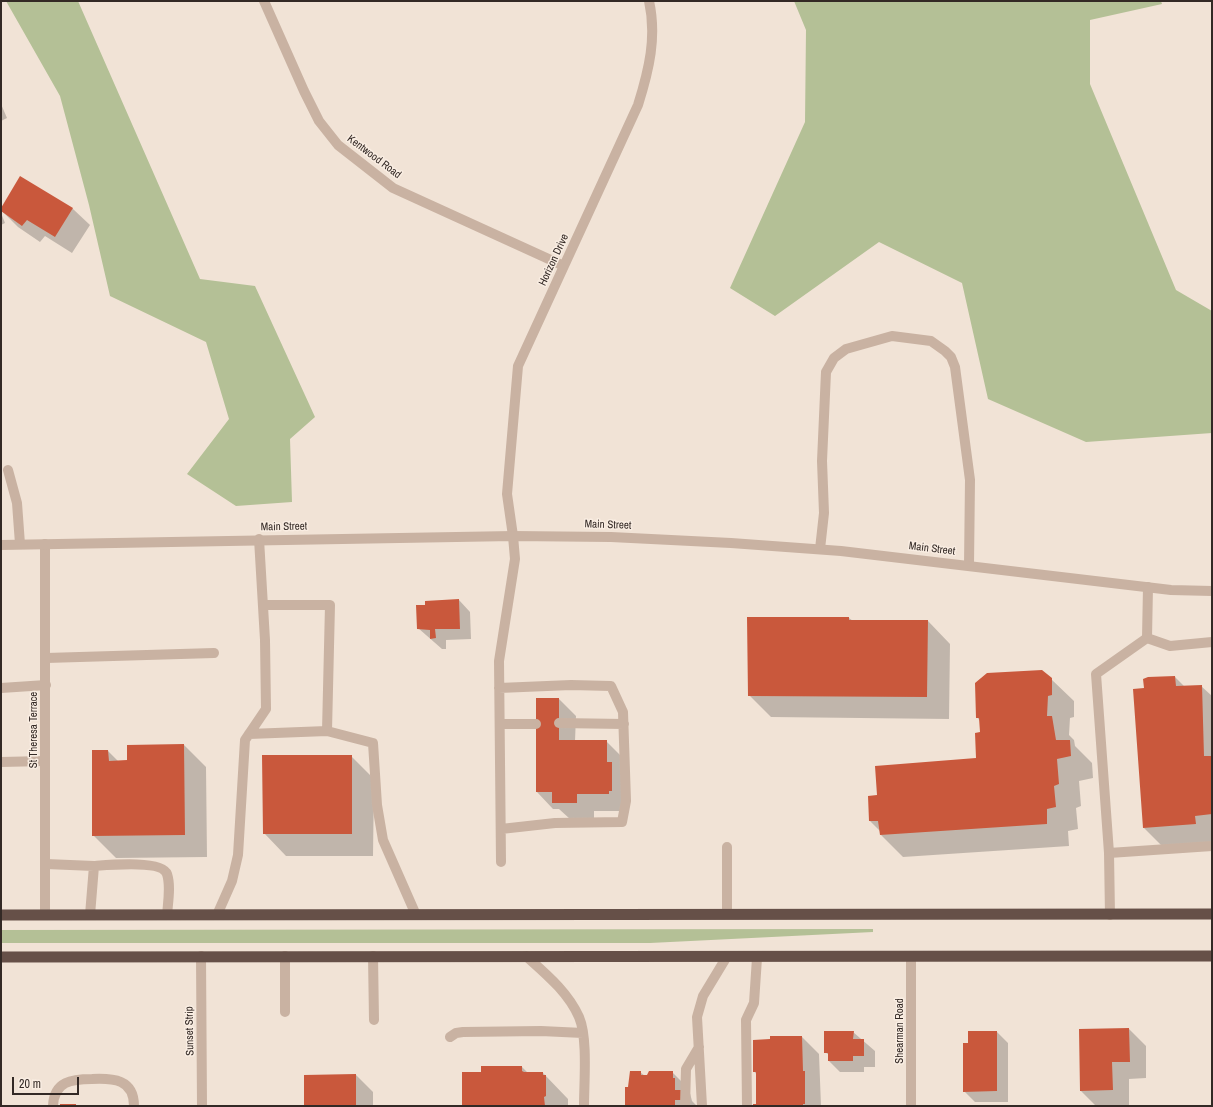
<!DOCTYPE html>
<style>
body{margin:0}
#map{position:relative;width:1213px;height:1107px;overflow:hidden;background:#f1e3d6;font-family:"Archivo Narrow",sans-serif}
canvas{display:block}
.frame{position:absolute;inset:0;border:2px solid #332925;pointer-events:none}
.scale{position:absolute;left:12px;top:1077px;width:67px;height:18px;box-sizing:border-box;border:2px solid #332925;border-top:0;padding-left:5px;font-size:12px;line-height:14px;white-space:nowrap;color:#332925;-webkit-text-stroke:3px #f9ede2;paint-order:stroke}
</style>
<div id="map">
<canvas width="1213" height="1107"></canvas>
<div class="frame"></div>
<div class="scale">20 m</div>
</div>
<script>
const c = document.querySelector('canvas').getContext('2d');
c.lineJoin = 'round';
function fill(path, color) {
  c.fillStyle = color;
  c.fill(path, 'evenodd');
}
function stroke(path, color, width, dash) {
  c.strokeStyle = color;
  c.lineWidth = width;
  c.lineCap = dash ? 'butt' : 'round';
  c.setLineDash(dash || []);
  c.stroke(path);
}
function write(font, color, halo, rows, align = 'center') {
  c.font = font + ' "Archivo Narrow",sans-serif';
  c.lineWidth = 3;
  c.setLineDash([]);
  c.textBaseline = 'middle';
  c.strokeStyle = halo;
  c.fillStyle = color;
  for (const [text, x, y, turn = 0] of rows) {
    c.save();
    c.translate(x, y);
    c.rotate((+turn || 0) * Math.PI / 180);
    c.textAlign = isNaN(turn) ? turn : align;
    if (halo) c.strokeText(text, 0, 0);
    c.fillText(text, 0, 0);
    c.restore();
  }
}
const green = new Path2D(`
 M6 1H78L200 279 255 286 315 417 290 439 292 502 236 506 187 474 229 419 206 342 110 296 89 205 60 96Z
 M794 1H1161L1162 4 1090 20V84L1176 290 1212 311V433L1086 442 988 399 962 283 879 242 775 316 730 288 805 122 806 30Z
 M873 929V932L650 943H1V930Z`);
const shadow = new Path2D(`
 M1 104 7 118 1 121Z
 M20 178 73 209 90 225 72 253 45 236 40 242 18 227 1 210Z
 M1 213 5 223 1 225Z
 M459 600 470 612 471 639 446 640V649H442L418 628 426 606Z
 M849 618 853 621H928L950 644 949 719 771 717 749 695Z
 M1175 677 1184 686H1201L1212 696V847L1166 850 1144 828 1145 688Z
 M1051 679 1074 701V717L1070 718 1069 735 1074 740 1075 746 1092 763 1093 778 1079 781 1081 806 1076 808 1078 829 1068 831 1069 846 903 857 880 834V831L870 821 878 796 977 759 981 733 980 721 977 717Z
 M559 699 576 716 575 741H606L623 758 625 811H594V819H570L559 809H553L537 792Z
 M184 745 206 767 207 857 116 858 93 835 108 751 119 762 128 761Z
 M351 756 374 779 373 856H286L264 833Z
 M1129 1029 1146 1046V1078L1129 1079V1106H1096L1081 1091Z
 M853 1032 875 1051V1067H864V1072H840L829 1061V1055L825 1052Z
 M997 1032 1008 1043V1102H975L964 1091 969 1044Z
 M802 1037 819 1054 821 1106H754L757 1105V1075L754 1071Z
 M522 1067 528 1073H543L568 1099V1106H463L482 1073Z
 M640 1072 645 1076 672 1072 689 1089 692 1101 697 1106H626L629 1088Z
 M356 1075 373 1092V1106H305Z`);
const building = new Path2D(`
 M20 176 73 208 55 237 27 220 22 226 1 211V208Z
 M459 599 460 629H435L436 638 430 639V630L417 629 416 605H425V601Z
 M747 617H849V620H928L927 697 748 696Z
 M1042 670 1052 678V695L1048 696 1047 716H1052L1056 740H1070L1071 756 1057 759 1059 784 1054 786 1056 807 1047 809V824L880 835 878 821H869L868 796 877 795 875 766 976 758 975 733 980 732 979 718H976L975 683 987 673Z
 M1175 676 1176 686 1202 685 1204 756H1212V814L1195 816 1196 824 1143 828 1133 689 1144 688 1143 679 1148 677Z
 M536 698H559V740H607V762H612V791H609V794H577V803H552V792H536Z
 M184 744 185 835 92 836V750H108L109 761 127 760V745Z
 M262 755H352V834H263Z
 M1129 1028 1130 1062H1112L1113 1090 1080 1091 1079 1029Z
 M824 1031H854L853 1039H864V1056H853V1061H828V1053H824Z
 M968 1031H997V1091L963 1092V1043H968Z
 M770 1036H802L803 1071H805V1104H803V1106H753V1104H756V1072H753V1040L770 1039Z
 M481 1066H522V1071L524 1072H543V1075H546V1096L544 1097 545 1106H462V1072H481Z
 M630 1071H641V1075H647L649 1071H673V1078H675V1090H682L683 1100H675V1106H625V1087H628Z
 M356 1074V1106H304V1075Z
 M60 1104H76V1106H60Z`);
const service = new Path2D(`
 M8 470 17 503 20 544
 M820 549 824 513 822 461 826 372 834 358 846 349 892 336 931 341 945 351 951 357 955 367 970 480 969 565
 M1147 638 1170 646 1212 642
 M46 658 214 653
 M1 688 46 685
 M499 688 571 685 611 686 623 712 626 801 622 822 555 823 501 829
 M559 723 624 724
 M500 724H536
 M327 731 373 743 377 805 383 840 416 915
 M249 734 327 731 330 605H263
 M1 762 45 761
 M1109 853 1212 846
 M501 862 499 661 515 559 513 536
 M46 864 94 866
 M727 914V847
 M90 915 94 866C108 865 162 860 167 874 171 886 168 902 167 915
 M217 915 232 881 238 855 245 740 266 709 265 640 259 539
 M1110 915 1109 853 1096 674 1147 638 1148 587
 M373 956 374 1020
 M526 956C546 974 568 992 579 1017 588 1038 584 1082 584 1106
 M285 1012V956
 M450 1037 456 1033 463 1032 541 1031 583 1033
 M53 1106C54 1081 72 1079 92 1079 113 1078 134 1079 134 1106
 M685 1106 686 1069 699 1047
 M702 1106 697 1017 703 996 726 958
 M747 1106 746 1020 754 1003 757 958`);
const minor = new Path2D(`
 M264 1 304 91 319 121 338 145 393 188 564 266
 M513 536 507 494 518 366 638 105C649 70 657 37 649 1
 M45 544V915
 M201 956 202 1106
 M911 957V1106`);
const tertiary = new Path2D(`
 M1 545 513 536 611 537 731 543 841 551 1171 590 1212 591`);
const trunk = new Path2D(`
 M1 915 1212 914
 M1 957 1212 956`);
const streetNames = [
 ["Kentwood Road",374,157,37],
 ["Horizon Drive",554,260,-65],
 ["Main Street",608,525,2],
 ["Main Street",284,527,-1],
 ["Main Street",932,549,7],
 ["St Theresa Terrace",34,730,-90],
 ["Sunset Strip",190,1031,-91],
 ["Shearman Road",900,1031,-90]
];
fill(green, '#b4c096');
fill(shadow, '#0003');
fill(building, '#c9583c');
stroke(service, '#c9b2a2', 10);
stroke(minor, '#c9b2a2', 10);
stroke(tertiary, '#c9b2a2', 10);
stroke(trunk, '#665048', 11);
write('11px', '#332925', '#f9ede2', streetNames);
</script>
